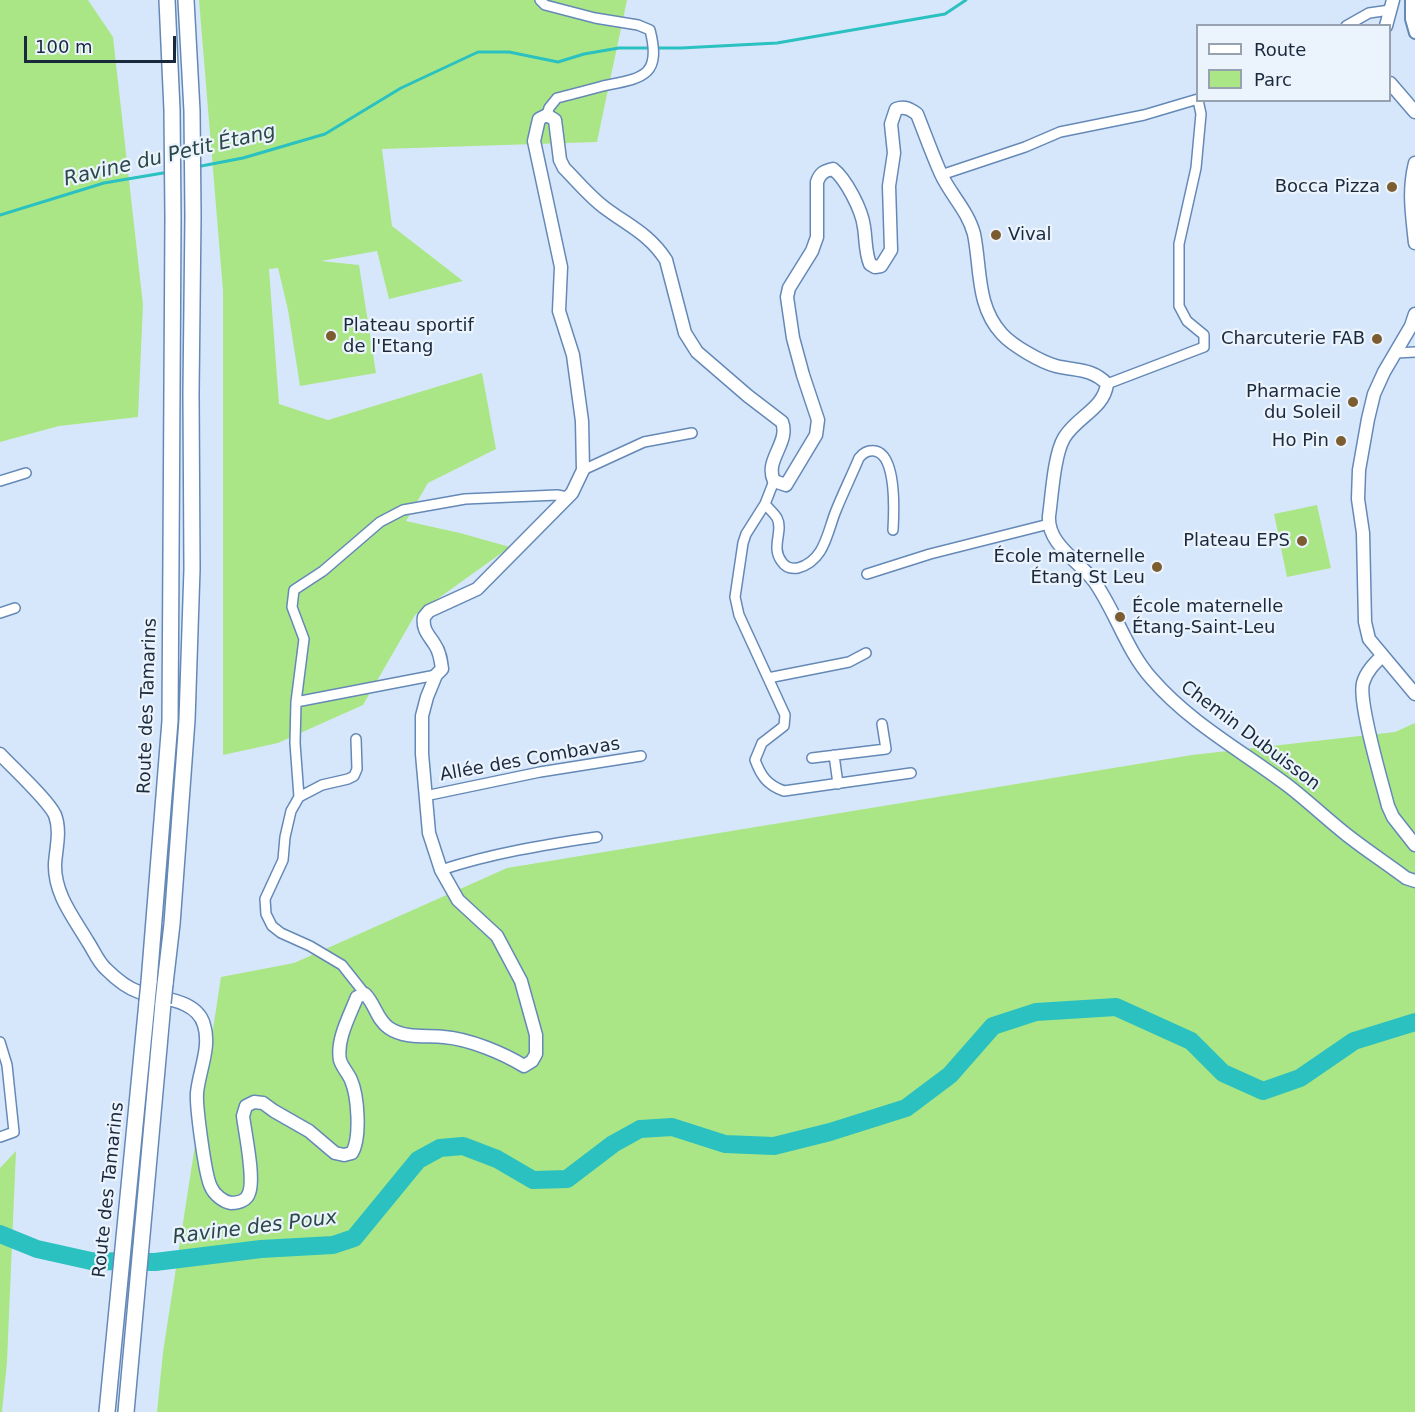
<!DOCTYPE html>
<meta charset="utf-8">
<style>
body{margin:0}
#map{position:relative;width:1415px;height:1412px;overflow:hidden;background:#d7e7fb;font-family:"DejaVu Sans",sans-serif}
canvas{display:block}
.legend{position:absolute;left:1196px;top:24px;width:195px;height:78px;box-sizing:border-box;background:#ebf3fd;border:2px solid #97a2b0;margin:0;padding:8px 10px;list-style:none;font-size:18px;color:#1a293c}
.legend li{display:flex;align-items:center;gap:12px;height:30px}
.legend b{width:30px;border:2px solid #97a2b0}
.scale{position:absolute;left:24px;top:36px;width:152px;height:27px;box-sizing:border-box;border:3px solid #1a293c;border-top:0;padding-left:8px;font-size:18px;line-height:21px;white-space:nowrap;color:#1a293c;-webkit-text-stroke:4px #ebf3fd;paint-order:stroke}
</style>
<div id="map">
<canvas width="1415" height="1412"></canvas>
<ul class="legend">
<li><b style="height:8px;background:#fff"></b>Route</li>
<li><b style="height:16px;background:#abe686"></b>Parc</li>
</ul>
<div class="scale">100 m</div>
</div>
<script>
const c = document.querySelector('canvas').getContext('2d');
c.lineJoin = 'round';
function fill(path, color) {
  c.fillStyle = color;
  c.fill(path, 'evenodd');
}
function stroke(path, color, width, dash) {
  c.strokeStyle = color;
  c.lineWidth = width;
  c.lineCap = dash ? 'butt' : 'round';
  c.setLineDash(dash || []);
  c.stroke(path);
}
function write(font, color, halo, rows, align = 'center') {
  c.font = font + ' "DejaVu Sans",sans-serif';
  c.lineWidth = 4.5;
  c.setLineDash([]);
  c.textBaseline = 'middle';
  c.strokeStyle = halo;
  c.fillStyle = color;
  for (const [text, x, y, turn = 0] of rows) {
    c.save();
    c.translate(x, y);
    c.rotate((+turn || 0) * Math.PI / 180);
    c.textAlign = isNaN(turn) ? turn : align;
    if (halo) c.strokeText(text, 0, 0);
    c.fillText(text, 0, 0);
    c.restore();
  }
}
const green = new Path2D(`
 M0 0H88L113 37 143 305 138 417 59 426 0 442Z
 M199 0H627L597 142 382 149 392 226 463 281 389 299 377 251 321 261 359 265 376 373 300 386 288 310 278 268 269 269 279 404 328 420 482 373 496 449 428 483 406 521 460 533 510 547 415 615 363 705 278 743 223 755V291Z
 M1317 505 1331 568 1287 577 1274 514Z
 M1415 723V1412H157L163 1352 221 977 294 963 507 868 1192 755 1395 732Z
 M16 1151 7 1362 2 1412H0V1168Z`);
const stream = new Path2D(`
 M196 167 243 158 325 134 401 88 478 52H509L558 62 584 54 619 48H681L777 43 945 14 966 0
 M0 215 104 183 169 172`);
const river = new Path2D(`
 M0 1234 37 1249 91 1261 155 1262 261 1249 333 1245 354 1238 418 1160 440 1148 463 1146 497 1159 533 1180 567 1179 613 1144 640 1129 672 1127 725 1144 774 1146 830 1132 906 1108 950 1075 993 1026 1036 1012 1116 1007 1191 1041 1223 1073 1263 1091 1300 1078 1354 1041 1415 1022`);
const minor = new Path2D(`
 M540 0 545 5 595 18 638 25 650 30C662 77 642 78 603 86 588 90 573 94 557 98L549 108 547 115
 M1346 26 1369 13 1390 10
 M941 175 1025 147 1060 132 1144 115 1198 99
 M1396 353 1415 352
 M1107 384 1204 347V335L1187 321 1179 306V244L1196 168 1201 114 1198 100
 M583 470 644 442 692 433
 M0 481 26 473
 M774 481 765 504 746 534 743 543 735 597 739 615 785 715 784 726 762 743 755 760C761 776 767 785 784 791L911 773
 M765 504C769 509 774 513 777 518 784 531 770 547 782 562 786 568 792 569 798 568 824 561 827 534 835 513 842 495 851 477 859 458 863 453 868 450 875 451 897 455 894 513 893 530
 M867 574 930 554 1049 524
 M0 613 15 608
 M768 678 849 662 866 653
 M296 702 436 675
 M834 755 838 784
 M812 758 886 749 882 724
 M425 796 540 772 641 756
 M299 797 322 785 348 779 354 776 357 769 356 739
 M441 870C493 853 543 845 597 837
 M365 994 342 965 310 946 281 933 272 926 266 914 265 899 283 860 285 837 291 811 299 797 295 743 296 702 304 639 292 607 294 590 323 571 380 522 403 510 465 499 557 495 567 497
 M0 1042 7 1065 14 1132 0 1137`);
const tertiary = new Path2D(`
 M1411 0V19L1415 33`);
const secondary = new Path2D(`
 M1386 26 1393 0
 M1390 83 1415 112
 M1415 163C1408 191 1412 214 1415 243
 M1415 314 1411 326 1384 372 1374 394 1368 419 1359 470 1358 499 1363 533 1365 622 1369 639 1415 694
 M1382 656C1374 664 1366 672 1363 683 1358 703 1382 782 1388 806L1393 817 1415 845
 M0 754C13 768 48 800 55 815 61 831 56 848 55 864 54 894 74 918 88 942 94 951 98 962 106 969 115 978 127 988 139 992 161 999 197 999 204 1025 211 1047 199 1071 197 1093 196 1106 205 1176 211 1187 214 1194 223 1202 231 1203 239 1203 247 1200 249 1193 255 1178 245 1133 243 1116L246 1106 254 1102 263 1103 274 1111 309 1131 335 1153 344 1155 352 1153C361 1138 358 1096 351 1080 348 1073 342 1067 340 1060 336 1040 350 1015 357 997L365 994C375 1004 377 1020 389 1028 405 1039 427 1035 444 1037 469 1039 503 1053 524 1066L532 1061 536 1054V1035L521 981 497 936 458 900 441 870 429 833 422 754V716L427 697 436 675 442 669C441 661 440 652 435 645 429 635 422 630 424 617L429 611 477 589 572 493 583 470 582 421 573 355 559 311 561 267 534 141 539 119 547 115 555 120 560 160 564 168C577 181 590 197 605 208 629 226 649 234 666 260L685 333 697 352 748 396 782 422C790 443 764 460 774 481L786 485 816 435 818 420 803 375 793 338 787 297 789 288 812 251 817 237V182C820 173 824 171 833 169 846 179 862 210 864 227 866 239 865 252 870 264L875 267 881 266 891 250 889 186 894 153 891 124 896 109C905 106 910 109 917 114 925 134 932 154 941 174 950 194 968 211 974 234 981 268 976 306 1002 334 1013 346 1041 362 1056 366 1076 371 1092 368 1107 384 1104 409 1076 417 1064 438 1054 455 1052 495 1049 516 1047 544 1079 561 1094 581 1116 612 1126 650 1152 679 1191 724 1244 752 1291 788 1310 803 1328 820 1347 835 1366 850 1386 863 1406 878L1415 881`);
const trunk = new Path2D(`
 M149 982 170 721 173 218 172 110 167 0
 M165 984 172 924 187 720 192 569 191 393 193 216 192 111 186 0
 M107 1412 147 1002
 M126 1412 163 1003`);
const trunkBridge = new Path2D(`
 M147 1002 149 982
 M163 1003 165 984`);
const markers = [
 [1392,187,6,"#7c5d32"],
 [996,235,6,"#7c5d32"],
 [331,336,6,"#7c5d32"],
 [1377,339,6,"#7c5d32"],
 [1353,402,6,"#7c5d32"],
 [1341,441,6,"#7c5d32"],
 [1302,541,6,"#7c5d32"],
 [1157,567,6,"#7c5d32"],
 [1120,617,6,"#7c5d32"]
];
const poiNames = [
 ["Bocca Pizza",1380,187],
 ["Vival",1008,235,"left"],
 ["Plateau sportif",343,326,"left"],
 ["de l'Etang",343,347,"left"],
 ["Charcuterie FAB",1365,339],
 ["Pharmacie",1341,392],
 ["du Soleil",1341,413],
 ["Ho Pin",1329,441],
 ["Plateau EPS",1290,541],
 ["École maternelle",1145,557],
 ["Étang St Leu",1145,578],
 ["École maternelle",1132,607,"left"],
 ["Étang-Saint-Leu",1132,628,"left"]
];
const streetNames = [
 ["Route des Tamarins",148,706,-88],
 ["Chemin Dubuisson",1250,736,37],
 ["Allée des Combavas",530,760,-10],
 ["Route des Tamarins",109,1190,-84]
];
const waterNames = [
 ["Ravine du Petit Étang",170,156,-13],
 ["Ravine des Poux",255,1228,-7]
];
fill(green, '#abe686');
stroke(stream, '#2ac1c0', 3);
stroke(river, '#2ac1c0', 18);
stroke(minor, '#6589b7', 12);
stroke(tertiary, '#6589b7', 14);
stroke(secondary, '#6589b7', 15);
stroke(trunk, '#6589b7', 18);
stroke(minor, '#fff', 9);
stroke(tertiary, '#fff', 10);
stroke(secondary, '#fff', 12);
stroke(trunk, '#fff', 15);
stroke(trunkBridge, '#6589b7', 18, []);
stroke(trunkBridge, '#fff', 15);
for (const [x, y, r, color] of markers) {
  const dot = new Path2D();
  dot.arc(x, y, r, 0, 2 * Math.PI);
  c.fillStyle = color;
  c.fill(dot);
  stroke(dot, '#ebf3fd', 2);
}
write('18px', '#1a293c', '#ebf3fd', poiNames, 'right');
write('18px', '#1a293c', '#ebf3fd', streetNames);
write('italic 20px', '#2a4848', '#ebf3fd', waterNames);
</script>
